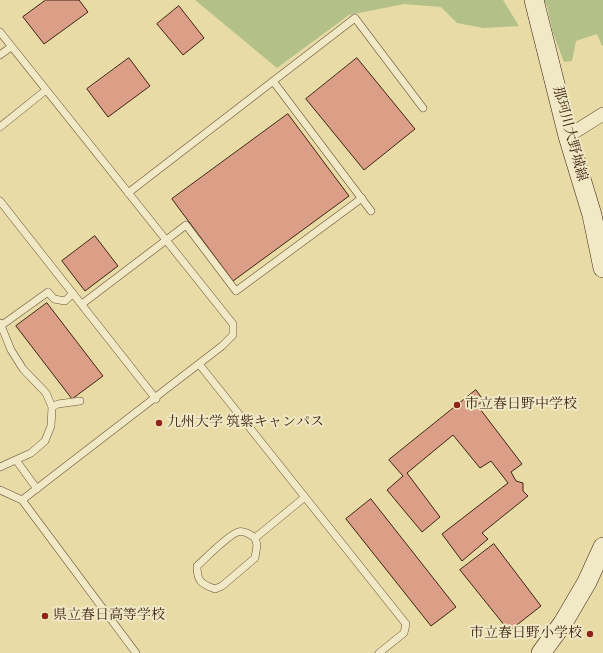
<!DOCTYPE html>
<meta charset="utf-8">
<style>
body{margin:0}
canvas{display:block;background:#e9dba6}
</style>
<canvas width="603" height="653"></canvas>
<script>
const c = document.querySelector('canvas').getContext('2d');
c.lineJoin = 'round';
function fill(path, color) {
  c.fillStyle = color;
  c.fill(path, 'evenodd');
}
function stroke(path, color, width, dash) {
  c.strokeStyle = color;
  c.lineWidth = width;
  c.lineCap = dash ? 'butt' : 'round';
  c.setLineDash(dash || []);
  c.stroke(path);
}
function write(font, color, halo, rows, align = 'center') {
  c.font = font + ' "IM FELL English","Noto Serif JP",serif';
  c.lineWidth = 4;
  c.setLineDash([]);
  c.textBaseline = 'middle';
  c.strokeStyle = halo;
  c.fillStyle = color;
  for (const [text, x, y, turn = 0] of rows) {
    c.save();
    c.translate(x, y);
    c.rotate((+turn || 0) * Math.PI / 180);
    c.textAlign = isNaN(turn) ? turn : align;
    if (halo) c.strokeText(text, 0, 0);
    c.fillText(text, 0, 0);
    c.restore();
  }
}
const green = new Path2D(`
 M195 0H503L519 26 483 28 457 23 441 7 404 4 349 15 277 68Z
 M543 0H603V45L602 46 597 34 576 41 572 61 564 62 553 33 547 6Z`);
const building = new Path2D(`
 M46 0H79L88 12 44 44 23 17Z
 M179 6 204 38 183 55 157 24Z
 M129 58 150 86 108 117 87 89Z
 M357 58 415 129 364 170 306 99Z
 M288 114 349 196 233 281 172 199Z
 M95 236 118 266 85 291 62 261Z
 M47 303 103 376 72 399 16 326Z
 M476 390 484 401 477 405 522 464 511 472 516 481 523 483V491L528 496 482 533 488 539 462 561 442 534 508 483 491 461 480 468 453 435 407 473 440 517 422 532 387 490 403 476 389 460Z
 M371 499 456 607 431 626 346 519Z
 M494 544 541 606 509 631 460 570Z`);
const lane = new Path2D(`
 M0 32 233 324V335L222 346 22 500
 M0 55 11 47
 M273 81 371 211
 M0 127 46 90
 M128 193 355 18 423 108
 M0 201 156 399
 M82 304 186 225 236 291 362 198
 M0 323 11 350 23 369 46 393 52 407 51 426 45 441 31 453 0 467
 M2 325 48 292 54 299 65 301 73 293
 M199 364 406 624 404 633 379 653
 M52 407 58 404 80 401
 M16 460 37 489
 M0 490 22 500 136 653
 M255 538 257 545 255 558 222 586 215 589C201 584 197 581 197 566 206 558 228 535 238 532 244 530 251 535 255 538L305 497`);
const street = new Path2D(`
 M568 136 603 114`);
const secondary = new Path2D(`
 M534 0 568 136 592 215 603 268
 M541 653 563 623 587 582 603 547`);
const markers = [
 [457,405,4,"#8f2418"],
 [159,423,4,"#8f2418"],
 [45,616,4,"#8f2418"],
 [590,634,4,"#8f2418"]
];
const streetNames = [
 ["那珂川大野城線",569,134,75]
];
const poiNames = [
 ["市立春日野中学校",465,405],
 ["九州大学 筑紫キャンパス",167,423],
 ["県立春日高等学校",53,616],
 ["市立春日野小学校",582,634,"right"]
];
fill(green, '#b3c189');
fill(building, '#db9f88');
stroke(building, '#3d2314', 1);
stroke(lane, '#685138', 8);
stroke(street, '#685138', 14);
stroke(secondary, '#3d2314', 20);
stroke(lane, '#f1e8c5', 7);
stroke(street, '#f1e8c5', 13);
stroke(secondary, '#f1e8c5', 19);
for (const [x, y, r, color] of markers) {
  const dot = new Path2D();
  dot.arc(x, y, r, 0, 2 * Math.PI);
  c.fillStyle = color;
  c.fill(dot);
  stroke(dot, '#f1e8c5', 1.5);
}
write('14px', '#3d2314', '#f1e8c5', streetNames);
write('14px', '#3d2314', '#f1e8c5', poiNames, 'left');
</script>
